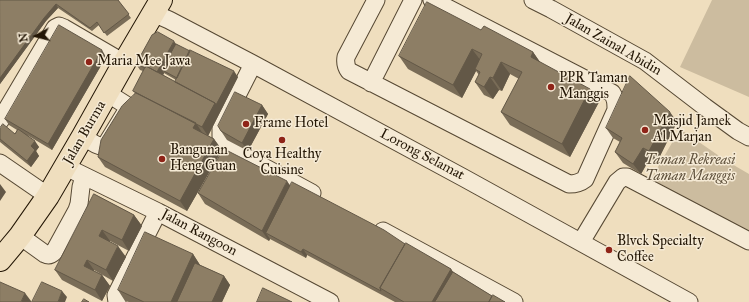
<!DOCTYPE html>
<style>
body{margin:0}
#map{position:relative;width:749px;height:302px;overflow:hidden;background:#efdebe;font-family:"IM FELL Great Primer",serif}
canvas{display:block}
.north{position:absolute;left:16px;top:16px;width:40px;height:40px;-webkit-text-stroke:3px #f5ead5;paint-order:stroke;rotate:263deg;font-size:11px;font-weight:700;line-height:16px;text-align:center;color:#231605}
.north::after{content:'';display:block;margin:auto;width:14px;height:18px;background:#231605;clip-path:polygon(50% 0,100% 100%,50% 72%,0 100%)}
</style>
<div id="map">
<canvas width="749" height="302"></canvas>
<div class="north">N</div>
</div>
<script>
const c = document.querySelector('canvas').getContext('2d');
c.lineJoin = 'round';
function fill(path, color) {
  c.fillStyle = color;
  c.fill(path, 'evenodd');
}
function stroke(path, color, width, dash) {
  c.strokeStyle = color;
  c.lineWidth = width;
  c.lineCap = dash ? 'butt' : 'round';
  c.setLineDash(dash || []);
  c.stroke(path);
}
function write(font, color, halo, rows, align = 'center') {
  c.font = font + ' "IM FELL Great Primer",serif';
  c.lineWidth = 3;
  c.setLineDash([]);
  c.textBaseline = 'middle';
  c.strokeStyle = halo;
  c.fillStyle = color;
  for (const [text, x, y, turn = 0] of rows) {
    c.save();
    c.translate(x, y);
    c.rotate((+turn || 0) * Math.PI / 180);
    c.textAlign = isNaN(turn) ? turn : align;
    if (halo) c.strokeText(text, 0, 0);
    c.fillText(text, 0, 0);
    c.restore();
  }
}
const green = new Path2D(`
 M712 0H749V97L680 67Z
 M680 129 725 160 749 174V233L651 179Z`);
const minor = new Path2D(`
 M376 0 346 57C345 63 346 67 349 71L569 184C576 184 580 183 585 179L616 110C616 103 616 99 612 93L432 0
 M533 0 551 9 645 61 705 107 738 131 749 137
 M153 13 169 20 253 64 464 178 689 302
 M253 64 221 127V136L223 145 312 193
 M371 83 413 0
 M0 121 55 28 59 26 64 28 124 63
 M83 136C87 139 96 146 101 146 104 146 105 145 107 143L126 112 127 109 126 105 107 93
 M0 163 48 196
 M66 167 158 212 330 302
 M383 231 514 302
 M20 236 45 254C49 256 51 255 54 252L77 210 79 204 81 187 84 176
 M581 242 617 182 623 177H627L749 241
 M117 302 116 295 158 212`);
const major = new Path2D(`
 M0 260 20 236 48 196 83 136 124 63 161 0`);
const wall = new Path2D(`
 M0 0H118L131 18 107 36 99 25 92 31 58 8 46 21 0 84Z
 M481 30 533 52 540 62 599 102 570 157 510 125 501 112 519 79 510 74 502 91 499 90 493 99 484 95 475 82 479 75 476 71 462 98 408 69 399 56Z
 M176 44 238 77 208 136 214 139 222 150 187 211 105 167 98 157 135 93 133 91 143 71 140 70 136 64ZM164 73 176 80 175 82 163 75Z
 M106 57 52 150 27 135 39 147 36 151 39 156 31 167 0 142V128L15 134 17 130 9 125 5 119Z
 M262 105 268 114 248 151 227 140 221 131Z
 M677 122 657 162 650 158 641 174 623 163 615 152 620 142 613 138 606 128Z
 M290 185 405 244 451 269 453 272 492 296 505 302H395L307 255 306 258 270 239 269 241 205 204 198 193Z
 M94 194 134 215 142 226 129 251 110 241H109L126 257 113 281 94 270V271L102 275 110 286 102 301 62 280 55 270Z
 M193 254 200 265 224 276 230 285 222 302H129L125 301 118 290Z`);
const shadedWall = new Path2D(`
 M56 4 58 8 46 21 0 84V78L44 18Z
 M174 41 178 47 162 70 164 73 161 80 156 73Z
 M472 49 481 61 475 69 476 71 462 98 453 85Z
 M102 50 106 57 52 150 48 144Z
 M533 52 542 65 531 57Z
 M501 62 510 74 502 91 493 78Z
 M234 71 238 77 208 136 202 127 215 103Z
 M490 77 499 90 493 99 484 87Z
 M590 89 599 102 570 157 562 144Z
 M262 105 268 114 248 151 242 143Z
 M670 112 677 122 657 162 649 151Z
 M196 123 203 134 193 128Z
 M214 139 222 150 187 211 180 201Z
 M35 141 39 147 36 151 39 156 31 167 27 161 31 146Z
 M643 148 650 158 641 174 633 164Z
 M287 181 294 191 266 233 270 239 269 241 262 231Z
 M0 184 6 192 0 201Z
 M134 215 142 226 129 251 122 240Z
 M102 230 110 241 106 247 99 236Z
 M118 246 126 257 113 281 106 270Z
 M303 249 307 255 306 258 301 252Z
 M193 254 200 265 183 302H171Z
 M87 260 94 270 91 276 84 266Z
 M451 269 457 278 443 302H432Z
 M102 275 110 286 102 301 95 290Z
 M224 276 230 285 222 302H212Z
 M62 291 67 297 65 302H58Z
 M25 293 31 301V302H21Z`);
const building = new Path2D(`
 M0 0H118L129 14 104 33 97 22 90 28 56 4 44 18 0 78Z
 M427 2 481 30 484 26 533 52 531 57 590 89 562 144 501 112 522 72 501 62 493 78 490 77 484 87 475 82 480 72 475 69 482 54 472 49 453 85 399 56Z
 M59 25 102 50 48 144 5 119Z
 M158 32 174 41 157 72 146 66 145 68 136 64 152 35Z
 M176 44 190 51 177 78 162 70Z
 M190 50 234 71 216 105 215 103 175 82Z
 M146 66 215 103 202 127 133 91Z
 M630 76 670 112 649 151 643 148 633 164 615 152 622 138 606 128Z
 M235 92 262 105 242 143 221 131 218 126Z
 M136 93 196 123 193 128 214 139 180 201 98 157 101 140 122 106Z
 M3 124 15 134 18 129 35 141 31 146 35 150 27 161 0 139V128Z
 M228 151 287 181 262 231 198 193 221 153Z
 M292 182 384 230 405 244 380 288 381 291 303 249 301 252 266 233Z
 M94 194 134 215 122 240 102 230 99 236 118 246 106 270 87 260 84 266 102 275 95 290 55 270Z
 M145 232 193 254 171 302H144L118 290Z
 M406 243 451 269 432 302H404L380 288Z
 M195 263 224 276 212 302H177Z
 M453 272 492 296 489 302H435Z
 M0 282 25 293 21 302H0Z
 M42 282 62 291 58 302H32Z
 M263 288 292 302H257Z
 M493 295 505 302H489Z
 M84 299 89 302H82Z`);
const markers = [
 [89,62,4,"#8f2418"],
 [551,87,4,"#8f2418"],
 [246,124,4,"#8f2418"],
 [645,130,4,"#8f2418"],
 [282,140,4,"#8f2418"],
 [162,159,4,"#8f2418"],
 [609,250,4,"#8f2418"]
];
const streetNames = [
 ["Jalan Zainal Abidin",613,45,30],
 ["Jalan Burma",85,133,-60],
 ["Lorong Selamat",422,155,28],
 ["Jalan Rangoon",199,233,28]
];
const poiNames = [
 ["Maria Mee Jawa",97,62],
 ["PPR Taman",559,79],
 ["Manggis",559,95],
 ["Masjid Jamek",653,122],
 ["Al Marjan",653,138],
 ["Frame Hotel",254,124],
 ["Bangunan",170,151],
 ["Heng Guan",170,167],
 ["Coya Healthy",282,155,"center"],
 ["Cuisine",282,171,"center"],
 ["Blvck Specialty",617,242],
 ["Coffee",617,258]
];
const parkNames = [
 ["Taman Rekreasi",690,161],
 ["Taman Manggis",690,177]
];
fill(green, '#ccbc9f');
stroke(minor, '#564833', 19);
stroke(major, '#231605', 24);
stroke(minor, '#f5ead5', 17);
stroke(major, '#efdebe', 22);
fill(wall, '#796c57');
fill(shadedWall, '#635847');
fill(building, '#8d7e65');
stroke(building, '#635847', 1);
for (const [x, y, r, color] of markers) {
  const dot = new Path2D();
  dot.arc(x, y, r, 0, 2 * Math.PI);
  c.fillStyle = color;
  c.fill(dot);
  stroke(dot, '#f5ead5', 1.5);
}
write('14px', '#231605', '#f5ead5', streetNames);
write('14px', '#231605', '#f5ead5', poiNames, 'left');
write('italic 14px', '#5e503b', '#f5ead5', parkNames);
</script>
